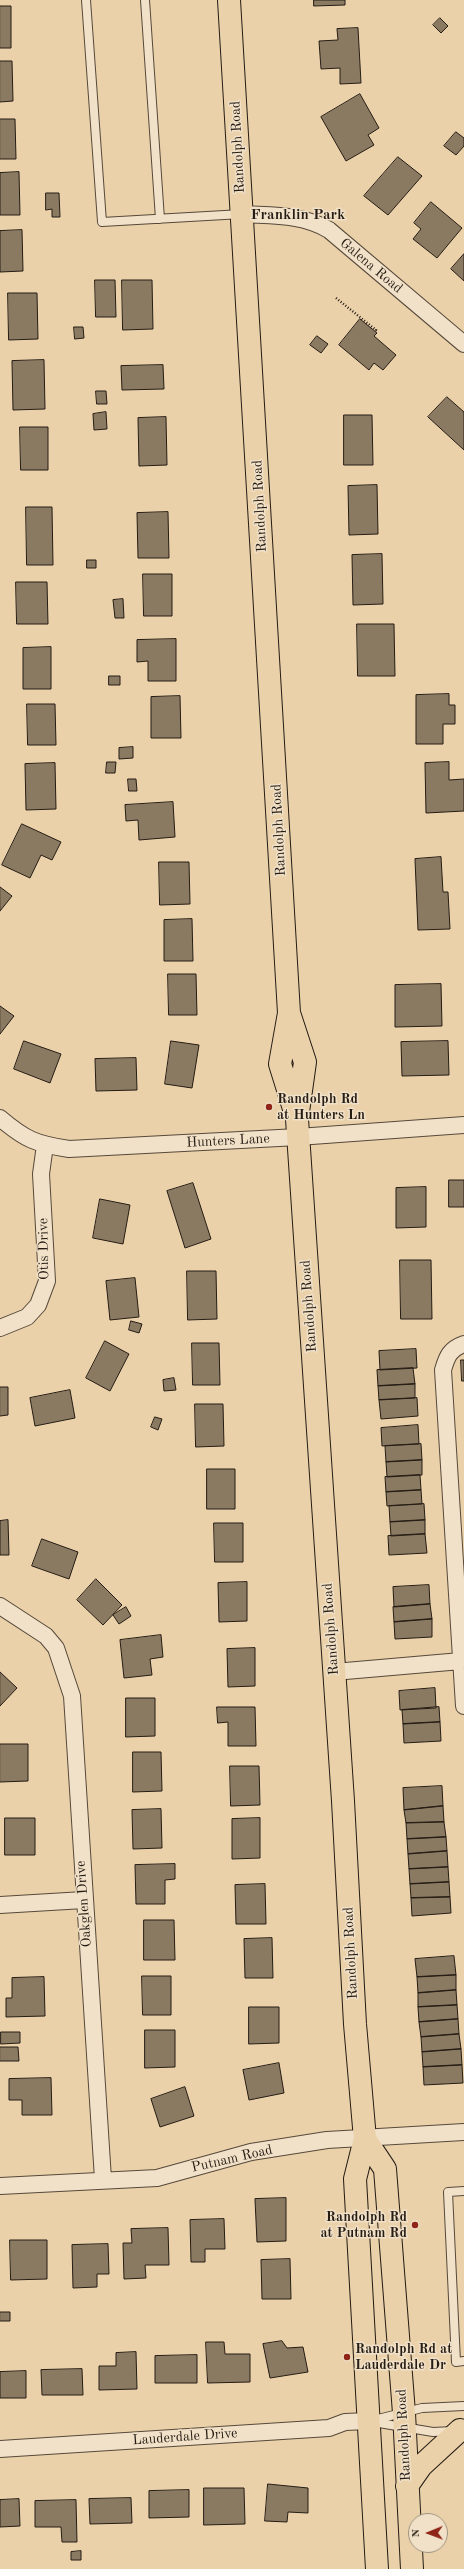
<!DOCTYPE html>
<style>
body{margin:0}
#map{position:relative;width:464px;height:2569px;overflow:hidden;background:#ead1aa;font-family:"Old Standard TT",serif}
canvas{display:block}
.north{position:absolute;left:408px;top:2513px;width:40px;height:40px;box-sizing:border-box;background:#f1e1c8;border:1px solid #9f9280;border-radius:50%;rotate:269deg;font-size:11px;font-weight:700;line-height:16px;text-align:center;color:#251c14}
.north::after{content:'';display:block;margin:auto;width:14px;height:18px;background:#8f2418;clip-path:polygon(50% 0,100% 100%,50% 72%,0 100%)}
</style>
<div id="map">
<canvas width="464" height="2569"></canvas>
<div class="north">N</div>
</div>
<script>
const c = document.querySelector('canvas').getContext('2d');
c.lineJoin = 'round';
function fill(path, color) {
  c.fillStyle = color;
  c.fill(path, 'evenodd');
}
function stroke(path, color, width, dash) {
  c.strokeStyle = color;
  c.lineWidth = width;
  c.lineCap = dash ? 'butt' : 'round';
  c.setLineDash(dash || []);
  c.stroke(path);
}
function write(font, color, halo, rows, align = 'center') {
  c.font = font + ' "Old Standard TT",serif';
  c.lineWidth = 3;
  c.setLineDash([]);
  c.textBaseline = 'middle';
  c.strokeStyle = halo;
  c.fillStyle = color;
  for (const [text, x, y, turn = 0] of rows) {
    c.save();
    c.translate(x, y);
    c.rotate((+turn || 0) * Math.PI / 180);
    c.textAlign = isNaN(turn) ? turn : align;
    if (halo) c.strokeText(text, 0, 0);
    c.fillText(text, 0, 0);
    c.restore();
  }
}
const building = new Path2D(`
 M314 0H345V5L314 6Z
 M0 6H11V48H0Z
 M440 18 448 26 441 33 433 25Z
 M358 28 361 83 340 84V68L321 69 319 41 338 40 337 29Z
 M0 61H12L13 101 0 102Z
 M360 94 379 128 368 135 374 145 346 161 321 117Z
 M0 119H15L16 159H0Z
 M456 132 464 138V146L456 155 444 146Z
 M398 157 422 176 388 215 364 196Z
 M19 172 20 215H0V173Z
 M46 193H59L60 217H52V209L46 210Z
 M431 202 462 228 437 258 413 239 421 229 414 223Z
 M22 230 23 271 0 272V231Z
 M464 254V281L451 269Z
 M95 280H115L116 317H96Z
 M122 280H152L153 329 123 330Z
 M8 293H37L38 339 9 340Z
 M360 319 377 333 374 336 396 355 383 370 374 363 369 370 339 345Z
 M74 327H83L84 338 75 339Z
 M317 336 328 344 321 353 310 345Z
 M44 360 45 409 13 410 12 361Z
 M163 365 164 389 122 390 121 366Z
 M96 391H106L107 404H97Z
 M447 397 464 412V450L428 417Z
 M106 412 107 429 94 430 93 414Z
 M344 415H372L373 465H344Z
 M166 417 167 465 139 466 138 418Z
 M20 427H48V470H21Z
 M377 485 378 534 349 535 348 486Z
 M26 507H52L53 565H27Z
 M168 512 169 558H138L137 513Z
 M382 554 383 604 353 605 352 555Z
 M87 560H96V568H87Z
 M143 574H172V616H144Z
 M16 582H47L48 624H17Z
 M123 599 124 618H115L113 600Z
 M357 624H394L395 676H358Z
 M176 639V681H148V661L137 662V640Z
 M51 647V689H23V648Z
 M109 676H120V685H109Z
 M449 694V705H455V724H443V744H416V695Z
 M180 696 181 738H151V697Z
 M27 704H55L56 745H28Z
 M133 747V758L119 759V748Z
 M107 762H116L115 773H106Z
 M449 762V780L464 779V811L426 813 425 763Z
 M55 763 56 809 26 810 25 764Z
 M128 779H136L137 791H129Z
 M173 802 175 837 139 840 138 820 126 821 125 805Z
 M22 824 61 842 52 860 41 855 30 878 2 865Z
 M441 857 443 892H448L450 929 418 930 415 859Z
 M159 862H189L190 904 160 905Z
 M0 887 12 896 0 911Z
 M192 919 193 961H164V920Z
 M168 974H196L197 1015H169Z
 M441 984 442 1026 395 1027V985Z
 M0 1006 14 1016 0 1034Z
 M24 1041 61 1054 50 1083 14 1069Z
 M171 1041 199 1045 192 1088 165 1084Z
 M448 1041 449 1075 402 1076 401 1042Z
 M136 1058 137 1090 96 1091 95 1059Z
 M449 1180H464V1207H449Z
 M193 1183 211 1239 185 1248 167 1191Z
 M426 1187V1227L396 1228V1188Z
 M100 1199 130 1205 123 1244 93 1238Z
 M400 1260H431L432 1319H401Z
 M187 1271H216L217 1319 188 1320Z
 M135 1278 139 1317 110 1320 106 1281Z
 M131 1321 142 1324 139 1333 129 1330Z
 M105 1341 129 1354 110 1391 86 1378Z
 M192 1343H219L220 1385H193Z
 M416 1349 417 1368 380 1370 379 1351Z
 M461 1360H464V1381H462Z
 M413 1368 415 1384 378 1386 377 1370Z
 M174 1378 176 1390 164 1391 163 1380Z
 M415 1384V1398L379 1400 378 1386Z
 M0 1387H8V1415L0 1416Z
 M70 1390 75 1418 35 1426 30 1398Z
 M417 1398 418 1416 381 1419 379 1400Z
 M195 1404H223L224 1446 196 1447Z
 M155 1417 162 1419 158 1430 151 1427Z
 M418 1425 419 1444 382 1446 381 1428Z
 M421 1444 422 1460 386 1462 385 1446Z
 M422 1460V1475L387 1477 386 1462Z
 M207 1469H235V1509H207Z
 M420 1475 421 1490 386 1492 385 1477Z
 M421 1490 422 1504 387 1506 386 1492Z
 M424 1504 425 1520 390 1522 389 1506Z
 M8 1520 9 1555H0V1521Z
 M425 1520V1534L391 1536 390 1522Z
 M214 1523H243V1562H215Z
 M425 1534 427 1553 389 1555 388 1536Z
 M42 1539 78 1552 69 1579 32 1566Z
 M96 1579 122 1605 103 1625 77 1600Z
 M247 1582V1621L219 1622 218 1583Z
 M429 1585 430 1604 394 1607 393 1587Z
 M430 1604 432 1619 394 1622 393 1607Z
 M126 1607 131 1616 119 1624 113 1615Z
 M432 1619V1637L395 1639 394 1622Z
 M161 1635 163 1657 150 1659 152 1675 124 1678 120 1640Z
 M255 1648V1686L228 1687 227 1649Z
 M0 1672 17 1688 0 1706Z
 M435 1688 436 1708 400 1710 399 1691Z
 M126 1698H155V1736L126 1737Z
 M217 1707H255L256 1746H228V1722L218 1723Z
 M439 1707 440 1722 403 1724 402 1710Z
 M440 1722 441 1741 404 1743 403 1724Z
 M0 1744H28V1781L0 1782Z
 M133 1752H161L162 1791 133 1792Z
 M230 1766H259L260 1805 231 1806Z
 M442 1786 443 1806 404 1810 403 1788Z
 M443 1806 444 1822 406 1823 404 1810Z
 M161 1809 162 1848 133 1849 132 1810Z
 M5 1818H35V1855H5Z
 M260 1818V1858L232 1859V1819Z
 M444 1822 446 1837 407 1839 406 1823Z
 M446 1837 447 1851 408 1854 407 1839Z
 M447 1851 448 1867 409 1869 408 1854Z
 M175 1864V1879L165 1880V1904H136L135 1865Z
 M448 1867 449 1882 410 1884 409 1869Z
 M449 1882 450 1897 411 1898 410 1884Z
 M265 1884 266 1924H236L235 1885Z
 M450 1897 451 1913 412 1916 411 1898Z
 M144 1920H174L175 1960H144Z
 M272 1938 273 1978H245L244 1939Z
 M454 1956 456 1975 417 1977 415 1959Z
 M456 1975V1990L418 1993 417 1977Z
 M142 1976H171V2015H143Z
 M44 1977 45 2016 6 2017V1998H12V1978Z
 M456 1990 457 2005 418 2007V1993Z
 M457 2005 458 2019 419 2022 418 2007Z
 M249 2007H279V2043L249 2044Z
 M458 2019 459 2034 421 2037 419 2022Z
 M145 2030H175V2067L145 2068Z
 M1 2032H20V2043L1 2044Z
 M459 2034 461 2049 422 2052 421 2037Z
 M0 2047H18L19 2061H0Z
 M461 2049 462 2065 423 2067 422 2052Z
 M279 2063 284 2093 249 2100 243 2070Z
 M462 2065 463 2083 424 2085 423 2067Z
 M51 2078 52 2115H22V2100H9V2079Z
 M185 2087 194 2116 160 2127 151 2099Z
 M286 2198V2241L257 2242 255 2199Z
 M224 2219 225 2249H205V2262H191L190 2220Z
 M168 2228 169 2265H145L146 2278 124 2279 123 2243H132L131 2229Z
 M10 2240H47V2279L11 2280Z
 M108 2244 109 2274H97V2287L73 2288 72 2245Z
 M290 2259 291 2299H262L261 2260Z
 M0 2312H10V2321H0Z
 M282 2341 287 2348 303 2347 308 2372 270 2378 263 2344Z
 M206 2342H224L225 2354H250V2382L208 2383Z
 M136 2352 137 2389 99 2390V2366H116V2353Z
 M197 2355V2383H155V2356Z
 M82 2369 83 2395H42L41 2370Z
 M26 2371V2398H0V2372Z
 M268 2484 308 2488V2513L288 2512 287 2522 265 2521Z
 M204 2488H244L245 2524 204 2525Z
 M189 2490V2517L149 2518V2491Z
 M131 2498 132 2523 90 2524 89 2499Z
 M19 2499 20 2526 0 2527V2500Z
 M76 2500 77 2542H62L61 2527H35V2501Z
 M81 2551V2560H71V2552Z`);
const path = new Path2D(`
 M336 298 376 330 374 331`);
const service = new Path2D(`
 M86 0 102 222 242 214
 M145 0 160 219
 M464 2191 448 2192 456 2362 464 2361
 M370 2421 422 2408 464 2406
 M373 2422 433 2432 453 2431`);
const minor = new Path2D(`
 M242 214C273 216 302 214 329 230L464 344
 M0 1118C26 1140 36 1144 69 1149L298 1137 464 1125
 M0 1328 27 1317 38 1305 47 1281 41 1174 45 1145
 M464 1344C450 1349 447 1356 443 1370L464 1706
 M0 1606 46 1636 56 1648 72 1696 103 2179
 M334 1672 461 1661
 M0 1905 84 1900
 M0 2186 157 2178 251 2152 327 2140 464 2132
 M0 2449 329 2428 345 2422 369 2421`);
const primary = new Path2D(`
 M229 0 289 1013 280 1064 295 1112
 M289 1013 305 1062 297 1119 343 1801 355 2024 365 2139 355 2179 377 2569
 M365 2139 385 2169 404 2413 412 2569
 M407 2486 421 2466 460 2430`);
const markers = [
 [269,1107,4,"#8f2418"],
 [415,2225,4,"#8f2418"],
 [347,2357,4,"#8f2418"]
];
const streetNames = [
 ["Randolph Road",238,147,-93],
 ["Galena Road",371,266,40],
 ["Randolph Road",260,506,-93],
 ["Randolph Road",279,830,-93],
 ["Hunters Lane",228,1141,-3],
 ["Otis Drive",44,1249,-91],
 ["Randolph Road",309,1306,-94],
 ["Randolph Road",331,1629,-94],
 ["Oakglen Drive",84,1904,-94],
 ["Randolph Road",351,1953,-93],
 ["Putnam Road",232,2159,-13],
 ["Randolph Road",404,2435,-93],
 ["Lauderdale Drive",185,2437,-4]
];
const poiNames = [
 ["Randolph Rd",277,1099],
 ["at Hunters Ln",277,1115],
 ["Randolph Rd",407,2217,"right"],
 ["at Putnam Rd",407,2233,"right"],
 ["Randolph Rd at",355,2349],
 ["Lauderdale Dr",355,2365]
];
const neighbourhoodNames = [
 ["Franklin Park",298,215]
];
fill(building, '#8b7a62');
stroke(building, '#251c14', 1);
stroke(service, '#56493a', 10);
stroke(minor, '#56493a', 18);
stroke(primary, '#251c14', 24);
stroke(path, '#251c14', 2.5, [1, 2]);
stroke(service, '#f1e1c8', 8);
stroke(minor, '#f1e1c8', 16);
stroke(primary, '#ead1aa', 22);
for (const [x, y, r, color] of markers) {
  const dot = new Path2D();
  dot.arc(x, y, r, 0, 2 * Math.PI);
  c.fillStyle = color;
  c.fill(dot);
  stroke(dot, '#f1e1c8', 1.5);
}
write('14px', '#251c14', '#f1e1c8', streetNames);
write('bold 14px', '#251c14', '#f1e1c8', poiNames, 'left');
write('bold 15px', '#251c14', '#f1e1c8', neighbourhoodNames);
</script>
